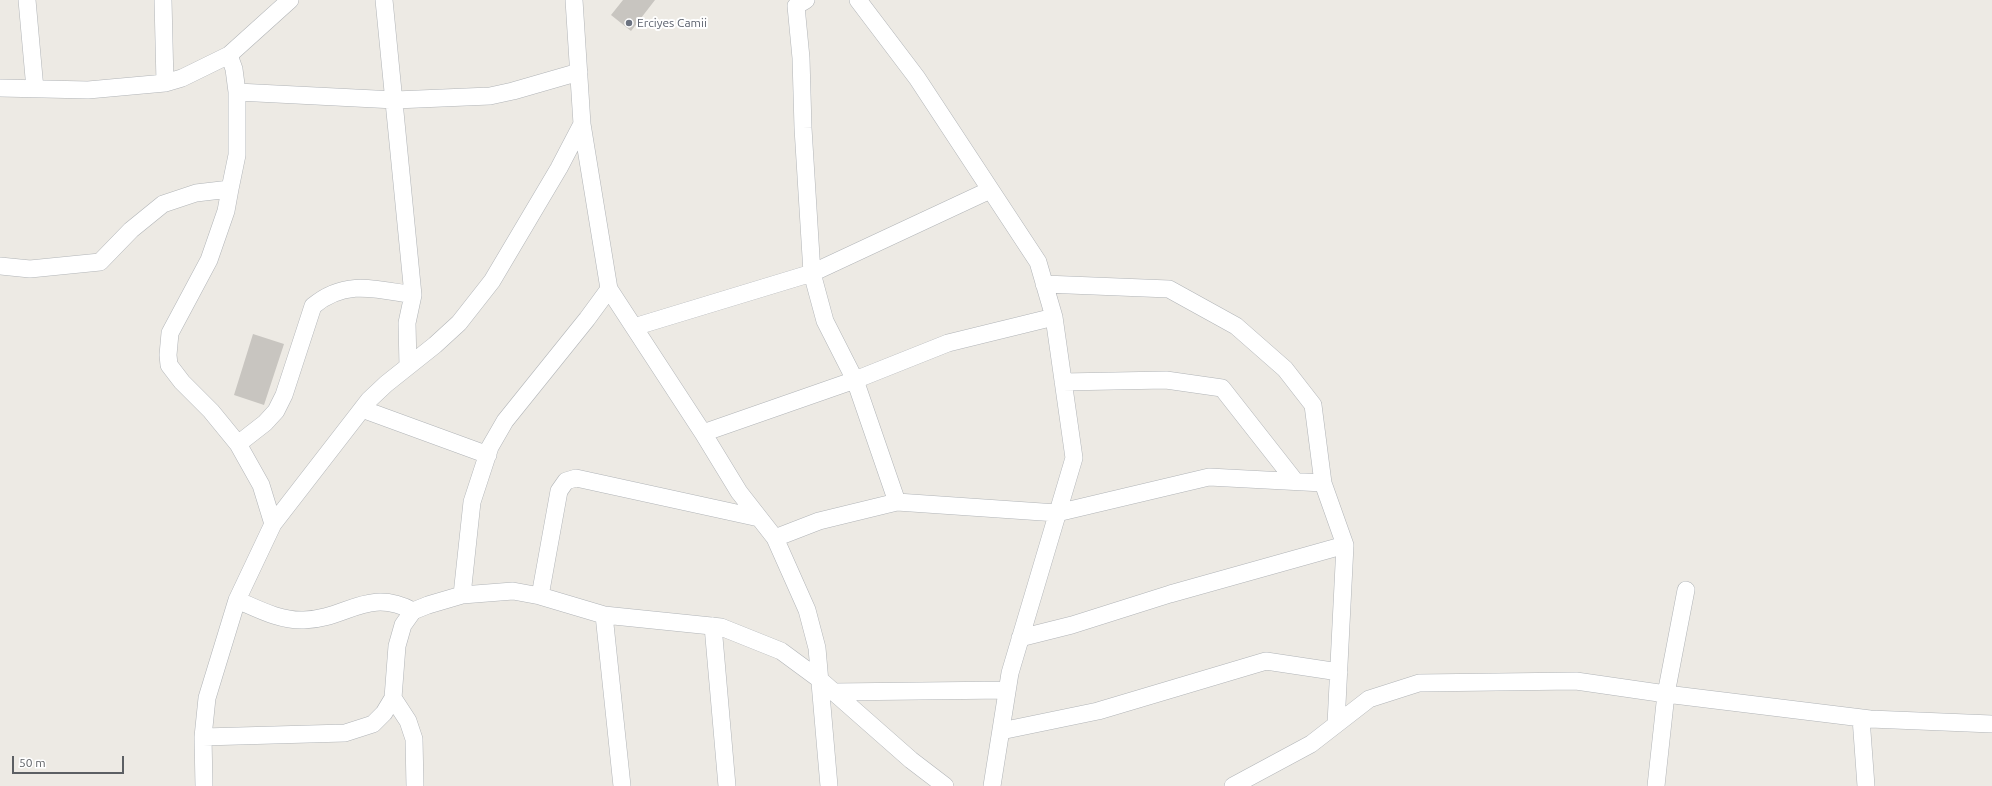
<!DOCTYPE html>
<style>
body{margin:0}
#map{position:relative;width:1992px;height:786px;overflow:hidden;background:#edeae4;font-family:Ubuntu,sans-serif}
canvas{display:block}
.scale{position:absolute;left:12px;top:756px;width:112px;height:18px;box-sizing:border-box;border:2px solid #5c5f63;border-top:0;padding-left:5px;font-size:12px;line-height:14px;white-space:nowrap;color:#5c5f63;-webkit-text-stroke:3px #fff;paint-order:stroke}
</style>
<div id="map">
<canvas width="1992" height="786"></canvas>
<div class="scale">50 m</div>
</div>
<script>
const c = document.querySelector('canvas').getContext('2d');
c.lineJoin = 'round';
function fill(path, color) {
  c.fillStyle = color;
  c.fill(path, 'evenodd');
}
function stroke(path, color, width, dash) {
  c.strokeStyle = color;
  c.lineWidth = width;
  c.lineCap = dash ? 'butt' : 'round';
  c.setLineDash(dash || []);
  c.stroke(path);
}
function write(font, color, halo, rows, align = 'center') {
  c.font = font + ' Ubuntu,sans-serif';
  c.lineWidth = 4;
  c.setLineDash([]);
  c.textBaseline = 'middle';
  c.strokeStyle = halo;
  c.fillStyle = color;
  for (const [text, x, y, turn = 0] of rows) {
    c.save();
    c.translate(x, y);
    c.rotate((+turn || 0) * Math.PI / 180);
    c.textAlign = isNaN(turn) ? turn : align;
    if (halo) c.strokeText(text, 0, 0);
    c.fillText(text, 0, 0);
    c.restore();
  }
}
const building = new Path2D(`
 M623 0H655L631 31 611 15Z
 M253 334 284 344 264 405 234 395Z`);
const minor = new Path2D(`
 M27 0 35 89
 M163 0 165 83
 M384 0 413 295 407 323 408 366
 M806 0 796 6 801 58 803 128 812 273 825 321 855 380 897 502
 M858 0 917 78 1038 262 1054 317 1074 458 1010 673 992 786
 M229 55 234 69 237 92V155L230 189 226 211 209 260 170 333 168 355 169 365 182 382 211 411 238 444 261 485 273 524
 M0 88 88 90 165 83 182 78 229 55 290 0
 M237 92 395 100 490 96 513 91 579 72
 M582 124 609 289 703 433 739 492 775 538 807 610 817 648 829 786
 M0 266 30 269 100 262 131 230 163 204 196 193 230 189
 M1044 284 1169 289 1236 326 1285 369 1313 405 1323 483 1345 545 1336 724
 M634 327 812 273 990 190
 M1063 382 1166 380 1222 388 1295 481
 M362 409 488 455
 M703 433 855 380 948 343 1054 317
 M238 444 265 423 276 411 284 395 313 306C345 279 376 289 413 295
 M775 538 819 521 897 502 1057 513 1209 477 1323 483
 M462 595 472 502 490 447 505 421 587 319 609 289
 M540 596 559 491 566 481 576 478 759 518
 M237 600C258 609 280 621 304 620 346 619 368 587 413 611
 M604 615 622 786
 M713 626 727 786
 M1020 638 1072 625 1170 594 1345 545
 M834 692 1007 690
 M393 698 408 721 414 739 415 786
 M1861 718 1866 786
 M1001 731 1098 711 1266 661 1339 672
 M203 737 345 733 373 724 384 713 393 698 397 646 403 625 413 611 428 605 462 595 513 591 540 596 604 615 721 627 781 651 819 679 911 760 945 786
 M204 786 203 737 207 698 237 600 273 524 369 400 386 384 435 345 459 323 492 281 559 168 582 124 574 0
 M1233 786 1311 744 1369 699 1419 683 1576 681 1666 694 1870 719 1992 724
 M1656 786 1666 694 1686 590`);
const markers = [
 [629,23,4,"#6b7280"]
];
const worshipNames = [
 ["Erciyes Camii",637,23]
];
fill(building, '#c8c5c0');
stroke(minor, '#b1b4b7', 18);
stroke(minor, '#fff', 17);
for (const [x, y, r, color] of markers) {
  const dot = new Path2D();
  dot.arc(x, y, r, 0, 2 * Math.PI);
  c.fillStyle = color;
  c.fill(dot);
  stroke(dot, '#fff', 1.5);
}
write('12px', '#5b616d', '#fff', worshipNames, 'left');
</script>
